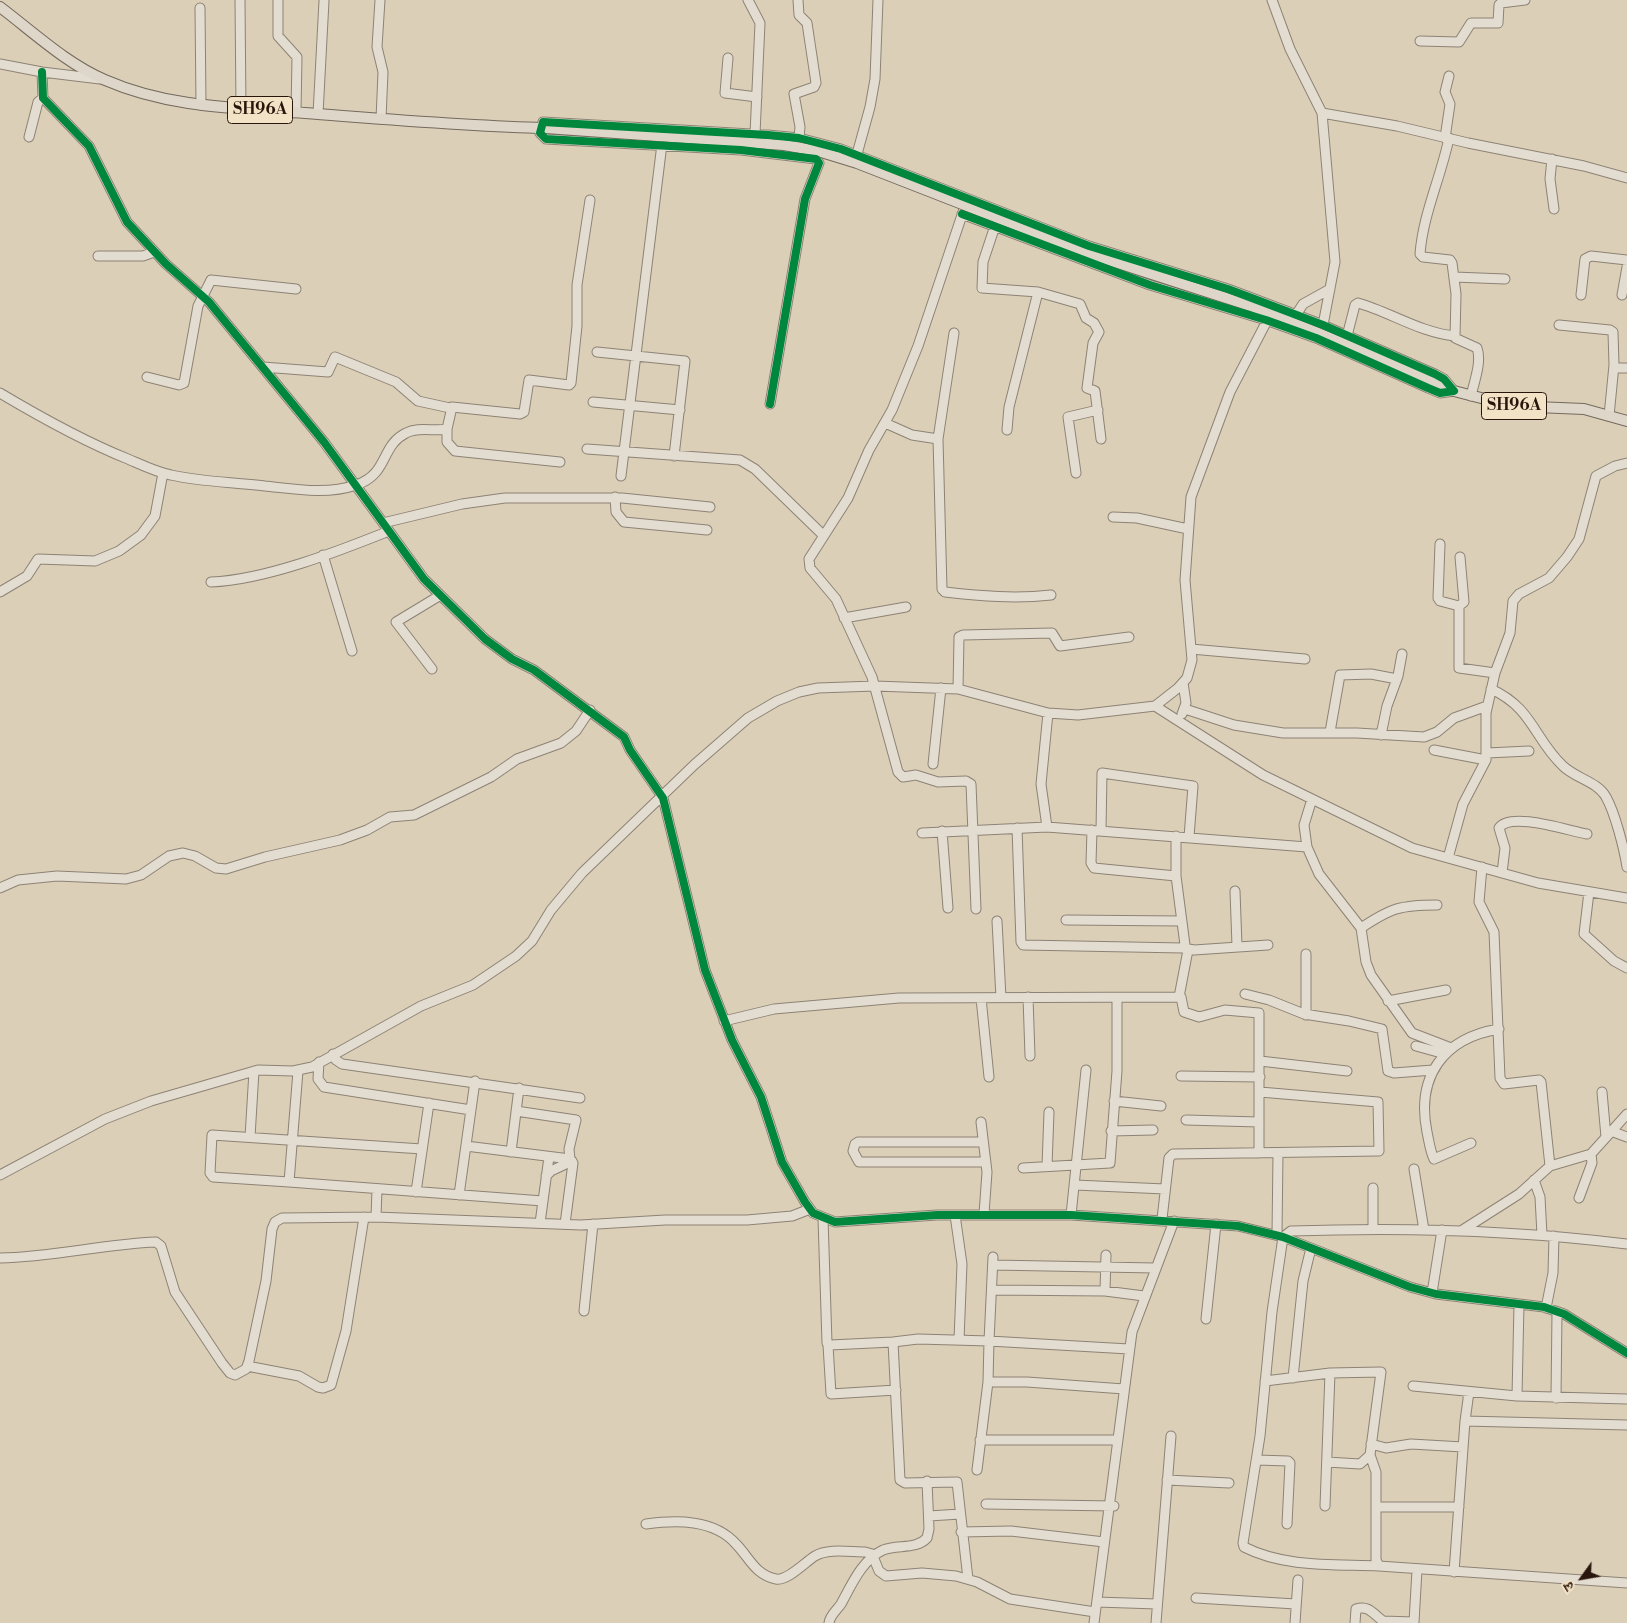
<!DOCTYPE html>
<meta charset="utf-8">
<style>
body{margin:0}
#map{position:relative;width:1627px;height:1623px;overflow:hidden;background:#dccfb7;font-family:"Libre Bodoni","Noto Serif Devanagari",serif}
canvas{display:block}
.north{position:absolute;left:1557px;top:1553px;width:50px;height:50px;-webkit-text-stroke:4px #f2e2c6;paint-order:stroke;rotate:238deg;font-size:14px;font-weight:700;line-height:20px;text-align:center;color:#29150b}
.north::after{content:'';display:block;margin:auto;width:18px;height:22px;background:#29150b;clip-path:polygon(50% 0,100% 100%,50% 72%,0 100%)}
</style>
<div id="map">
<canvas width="1627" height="1623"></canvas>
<div class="north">उ</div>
</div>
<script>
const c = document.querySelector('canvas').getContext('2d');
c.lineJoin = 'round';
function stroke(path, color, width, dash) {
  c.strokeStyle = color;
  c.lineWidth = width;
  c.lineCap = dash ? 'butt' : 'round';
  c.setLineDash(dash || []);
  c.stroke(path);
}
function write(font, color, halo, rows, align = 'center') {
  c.font = font + ' "Libre Bodoni",serif';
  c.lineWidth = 4.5;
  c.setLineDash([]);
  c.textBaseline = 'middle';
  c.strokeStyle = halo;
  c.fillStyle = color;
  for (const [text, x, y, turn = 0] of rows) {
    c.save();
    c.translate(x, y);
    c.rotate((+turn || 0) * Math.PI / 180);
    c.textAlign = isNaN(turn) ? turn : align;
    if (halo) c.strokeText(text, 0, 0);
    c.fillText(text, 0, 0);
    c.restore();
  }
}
const minor = new Path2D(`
 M240 0 241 109
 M278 0V36L297 57 296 112
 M380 0 377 47 383 72 381 119
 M748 0 760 23 755 134
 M798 0 799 15 807 23 816 83 814 87 794 94 800 127 799 138
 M1272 0 1290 49 1322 113 1335 262 1323 325
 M200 8 201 105
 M1420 41 1459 42 1471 23H1498L1499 5 1501 3 1525 0
 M728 58 725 93 757 97
 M0 64 42 72 100 79
 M42 72 43 98 89 146 127 222 166 264 209 302 324 442 424 579 485 639 512 659 534 670 624 737 630 750 663 798 705 970 732 1040 761 1097 782 1162 805 1202 813 1213 835 1222 937 1215H1071L1238 1226 1283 1237 1410 1287 1436 1294 1544 1307 1564 1314 1627 1353
 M1322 113 1397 126 1468 143 1584 166 1627 178
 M318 114 324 1
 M29 137 38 102 43 98
 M1445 138 1450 104 1445 92 1449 76
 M1449 138C1441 177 1423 214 1420 254L1423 257 1450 260 1452 263 1456 294 1455 338 1477 348C1482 362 1474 382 1471 396
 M857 154 870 107 875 79 878 0
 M1552 159 1550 179 1554 209
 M964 209 918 346 892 410 869 450 848 498 809 559 810 568 836 599 872 677 898 772 903 777 916 775 938 782 966 781 971 784 976 909
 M995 226 983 262 982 288 1038 292 1080 304 1086 318 1094 323 1099 332 1093 343 1087 388 1095 391 1101 439
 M98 256H143L154 252
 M1454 277 1505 279
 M1581 295 1585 259 1591 256 1627 260
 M1622 295 1627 267
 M1296 315 1303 304 1330 289
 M1559 325 1610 330 1613 332 1614 365 1609 416
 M954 333 938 439 942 589 945 592C981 596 1015 599 1051 595
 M1347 336 1355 305 1358 303C1390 312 1421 333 1455 336
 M597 352 685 361 674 456
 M263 367 328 372 335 357 396 382 418 401 450 408
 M1614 368H1627
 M147 377 179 385 184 383 198 306 211 280 296 289
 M0 393C42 418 83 441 128 459 142 465 156 472 171 475 201 482 234 482 265 486 294 489 327 495 356 485 389 474 380 446 406 433 419 426 434 432 447 429L452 407 520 414 524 412 529 380 569 385 571 383 577 326V285L590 200
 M593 402 680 410
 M770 404 805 199 819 163 816 159 741 150 546 139 540 133 543 122 768 135 799 138 841 149 1089 246 1228 289 1323 325 1435 374 1444 379 1454 391 1440 393 1428 388 1316 338 1266 320 1150 285 962 214
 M885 423 912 435 938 439
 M447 429V442L455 451 560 462
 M1007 430 1009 407 1038 292
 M587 449 740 460 755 469 823 535
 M1076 473 1068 417 1098 410
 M621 476 662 144
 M615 497 616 512 624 522 707 530
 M1113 517 1137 518 1188 529
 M383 523 462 504 505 498H622L710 507
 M1440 544 1438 598 1440 601 1459 606V668L1495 673
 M323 555 352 651
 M211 582C265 580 339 551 389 531
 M0 592 27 576 38 559 95 561 119 551 141 535 155 516 163 473
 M1459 606 1464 602 1460 557
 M844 618 906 607
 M1191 649 1305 659
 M432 669 396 622 439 596
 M958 689 959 637 963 635 1052 633 1060 646 1129 637
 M1491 689C1533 708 1534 739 1563 766 1575 778 1598 782 1606 797 1615 813 1624 848 1627 867
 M1155 706 1263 775 1412 848 1538 883 1627 898
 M1185 709 1234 725 1283 733H1357L1424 737 1437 732 1454 718 1487 706
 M1048 713 1041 784 1047 827 1307 847
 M1182 714 1186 703 1183 683
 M1330 732 1340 675 1371 674 1397 679
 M1381 735 1387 706 1398 676 1402 654
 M1434 750 1486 760
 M1487 753 1529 751
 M933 764 941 688
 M1312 799 1304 825 1307 847 1319 874 1361 928 1366 962 1371 975 1412 1033 1451 1048
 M1017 828 1021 942 1023 945 1183 948 1185 945 1176 876V836
 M1092 830 1091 863 1094 868 1176 876
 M942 831 948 908
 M1101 831 1102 773 1193 786 1189 837
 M922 833 1047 827
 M1448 858 1463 804 1486 760V713L1495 673 1510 633 1513 601 1519 594 1549 578 1567 557 1579 539 1596 476 1615 466 1627 463
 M1482 867 1479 902 1494 932 1500 1078 1504 1084 1539 1080 1541 1082 1550 1166
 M1502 873 1505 848 1499 828C1510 811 1569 831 1587 834
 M0 888 18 880 57 876 126 879 141 875 169 856 183 853 195 856 216 868 226 869 265 857 340 840 367 830 390 817 414 815 491 777 517 759 561 743 576 731 590 710
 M1235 891 1237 946
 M1589 892 1584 934 1614 961 1627 968
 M1066 920 1181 921
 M997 921 1001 998
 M1361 928C1391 908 1400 905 1437 905
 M1183 948 1194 950 1268 945
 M1245 994 1269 1000 1304 1014 1349 1021 1382 1029 1388 1071 1394 1073 1433 1070
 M1028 997 1030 1056
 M1181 997 1184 1012 1199 1017 1225 1010 1259 1013V1153
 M981 998 989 1077
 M1388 1001 1446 990
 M1306 1015V954
 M724 1021 774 1009 899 998 1179 997 1188 950
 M1416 1046 1445 1054
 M333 1054 336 1060 342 1064 580 1098
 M1260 1061 1347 1071
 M319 1062 318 1079 324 1087 471 1110
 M298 1071 289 1182 543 1201
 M1181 1076 1260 1077
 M1602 1092 1606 1137
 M1114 1101 1161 1106
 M516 1111 576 1120 569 1149 570 1159
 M1186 1120 1259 1122
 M981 1122 987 1172 984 1214
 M1111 1131 1153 1130
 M1611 1131 1627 1137
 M250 1137 254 1071
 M982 1142H858L855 1144 853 1151 859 1162H986
 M1471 1143 1434 1159C1430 1151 1429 1141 1427 1132 1416 1077 1443 1038 1499 1029
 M466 1146 570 1159 573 1163 565 1224
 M511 1152 519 1088
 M1047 1166 1049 1112
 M1023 1168 1110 1163 1117 1071V998
 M1414 1169 1424 1230
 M0 1175 105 1119 151 1101 258 1070 293 1071 312 1067 421 1006 473 985 516 956 532 941 551 910 582 873 694 765 748 718 777 701 799 692 818 688 875 686 958 689 1048 713 1078 715 1155 706 1178 688 1187 678 1192 660 1185 580 1191 497 1230 392 1270 315
 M546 1176 551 1171 572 1161
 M1534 1180 1540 1197 1542 1235
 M289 1182 213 1177 210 1173 212 1135 422 1149
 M1075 1185 1165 1189
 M416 1192 429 1103
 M459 1195 475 1081
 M1579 1198 1592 1163 1591 1154
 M955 1215 962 1264 959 1340
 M1071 1215 1086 1070
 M376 1217 377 1189
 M823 1218 827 1343 830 1345 893 1342 900 1480 905 1483 957 1482 968 1579
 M1162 1219 1169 1158 1173 1154 1379 1151 1378 1102 1260 1092
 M540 1223 549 1157
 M1373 1229V1188
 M1461 1231 1519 1194 1550 1166 1591 1154 1627 1114
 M1277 1235 1278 1153
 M993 1257 989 1341 1129 1349
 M0 1258C53 1257 104 1244 156 1242L161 1246 175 1292 222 1363 230 1373 235 1375 246 1369 249 1361 266 1281 272 1229 275 1222 282 1218 376 1217 581 1225 665 1220H747L792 1216 810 1209
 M993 1265 1155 1268
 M993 1290 1105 1291 1144 1296
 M1105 1291 1106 1255
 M1432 1293 1442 1230
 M1546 1308 1553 1273 1554 1236
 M584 1311 593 1224
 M1206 1319 1216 1224
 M893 1342 918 1339 989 1341 988 1382 977 1470
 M828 1345 831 1394 896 1390
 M247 1366 299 1376 318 1387 323 1388 331 1385 346 1331 364 1217
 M1293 1378 1303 1281 1311 1248
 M1265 1381 1330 1373 1381 1372 1370 1455 1360 1464 1327 1462
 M988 1382H1027L1124 1389
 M1413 1386 1517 1396 1627 1399
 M1517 1396 1519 1304
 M1556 1398 1557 1312
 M1465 1421 1469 1392
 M980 1440H1118
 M1371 1444 1386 1448 1411 1444 1463 1447
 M1370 1455 1376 1472V1560L1379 1566 1627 1583
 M1257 1460 1288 1461 1290 1463 1287 1524
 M1167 1480 1229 1483
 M986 1504 1114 1506
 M1325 1506 1330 1373
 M1376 1507H1459
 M929 1516 960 1514
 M646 1524C676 1520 714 1519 736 1544 749 1557 755 1575 776 1579 788 1581 805 1562 815 1556 828 1548 850 1552 865 1552L872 1554 879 1571 886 1576 922 1573 956 1576 977 1582 1010 1599 1095 1612
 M961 1532 1011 1531 1104 1542
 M1379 1566C1335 1564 1285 1568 1244 1547L1243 1543 1260 1436 1272 1312 1283 1237 1291 1231C1403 1227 1516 1230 1627 1244
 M1454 1572 1465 1421 1627 1425
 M1196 1598 1296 1604
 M1097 1602 1157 1604
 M829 1623C830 1615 837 1610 841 1604 852 1584 862 1560 883 1550 897 1544 916 1550 927 1538L929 1529 927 1481
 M1094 1623 1132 1332 1174 1221
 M1156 1623 1171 1436
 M1295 1623 1298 1580
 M1355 1623 1356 1609C1369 1605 1373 1614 1383 1621L1414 1622 1417 1570`);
const major = new Path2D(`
 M0 7C33 32 67 64 105 80 169 108 237 108 305 113 385 119 466 126 546 128
 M1406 369 1454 391 1512 406 1584 409 1627 421`);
const majorBridge = new Path2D(`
 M546 128 784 145 818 151 857 163 1093 255 1254 307 1406 369`);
const cycleway = new Path2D(`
 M42 72 43 98 89 146 127 222 166 264 209 302 324 442 424 579 485 639 512 659 534 670 624 737 630 750 663 798 705 970 732 1040 761 1097 782 1162 805 1202 813 1213 835 1222 937 1215H1071L1238 1226 1283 1237 1410 1287 1436 1294 1544 1307 1564 1314 1627 1353
 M770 404 805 199 819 163 816 159 741 150 546 139 540 133 543 122 768 135 799 138 841 149 1089 246 1228 289 1323 325 1435 374 1444 379 1454 391 1440 393 1428 388 1316 338 1266 320 1150 285 962 214`);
const shields = [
 [260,110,65],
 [1514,406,65]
];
const shieldNames = [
 ["SH96A",260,110],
 ["SH96A",1514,406]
];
stroke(minor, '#8d8375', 11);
stroke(major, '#746a5e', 12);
stroke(minor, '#e3dcd0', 9);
stroke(major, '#ded6c8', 10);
stroke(majorBridge, '#746a5e', 12, []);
stroke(majorBridge, '#ded6c8', 10);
stroke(cycleway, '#00873e', 8);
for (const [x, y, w] of shields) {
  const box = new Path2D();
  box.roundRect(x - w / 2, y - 13.5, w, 27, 4);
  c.fillStyle = '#f2e2c6';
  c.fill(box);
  stroke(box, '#29150b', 1);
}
write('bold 16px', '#29150b', null, shieldNames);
</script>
